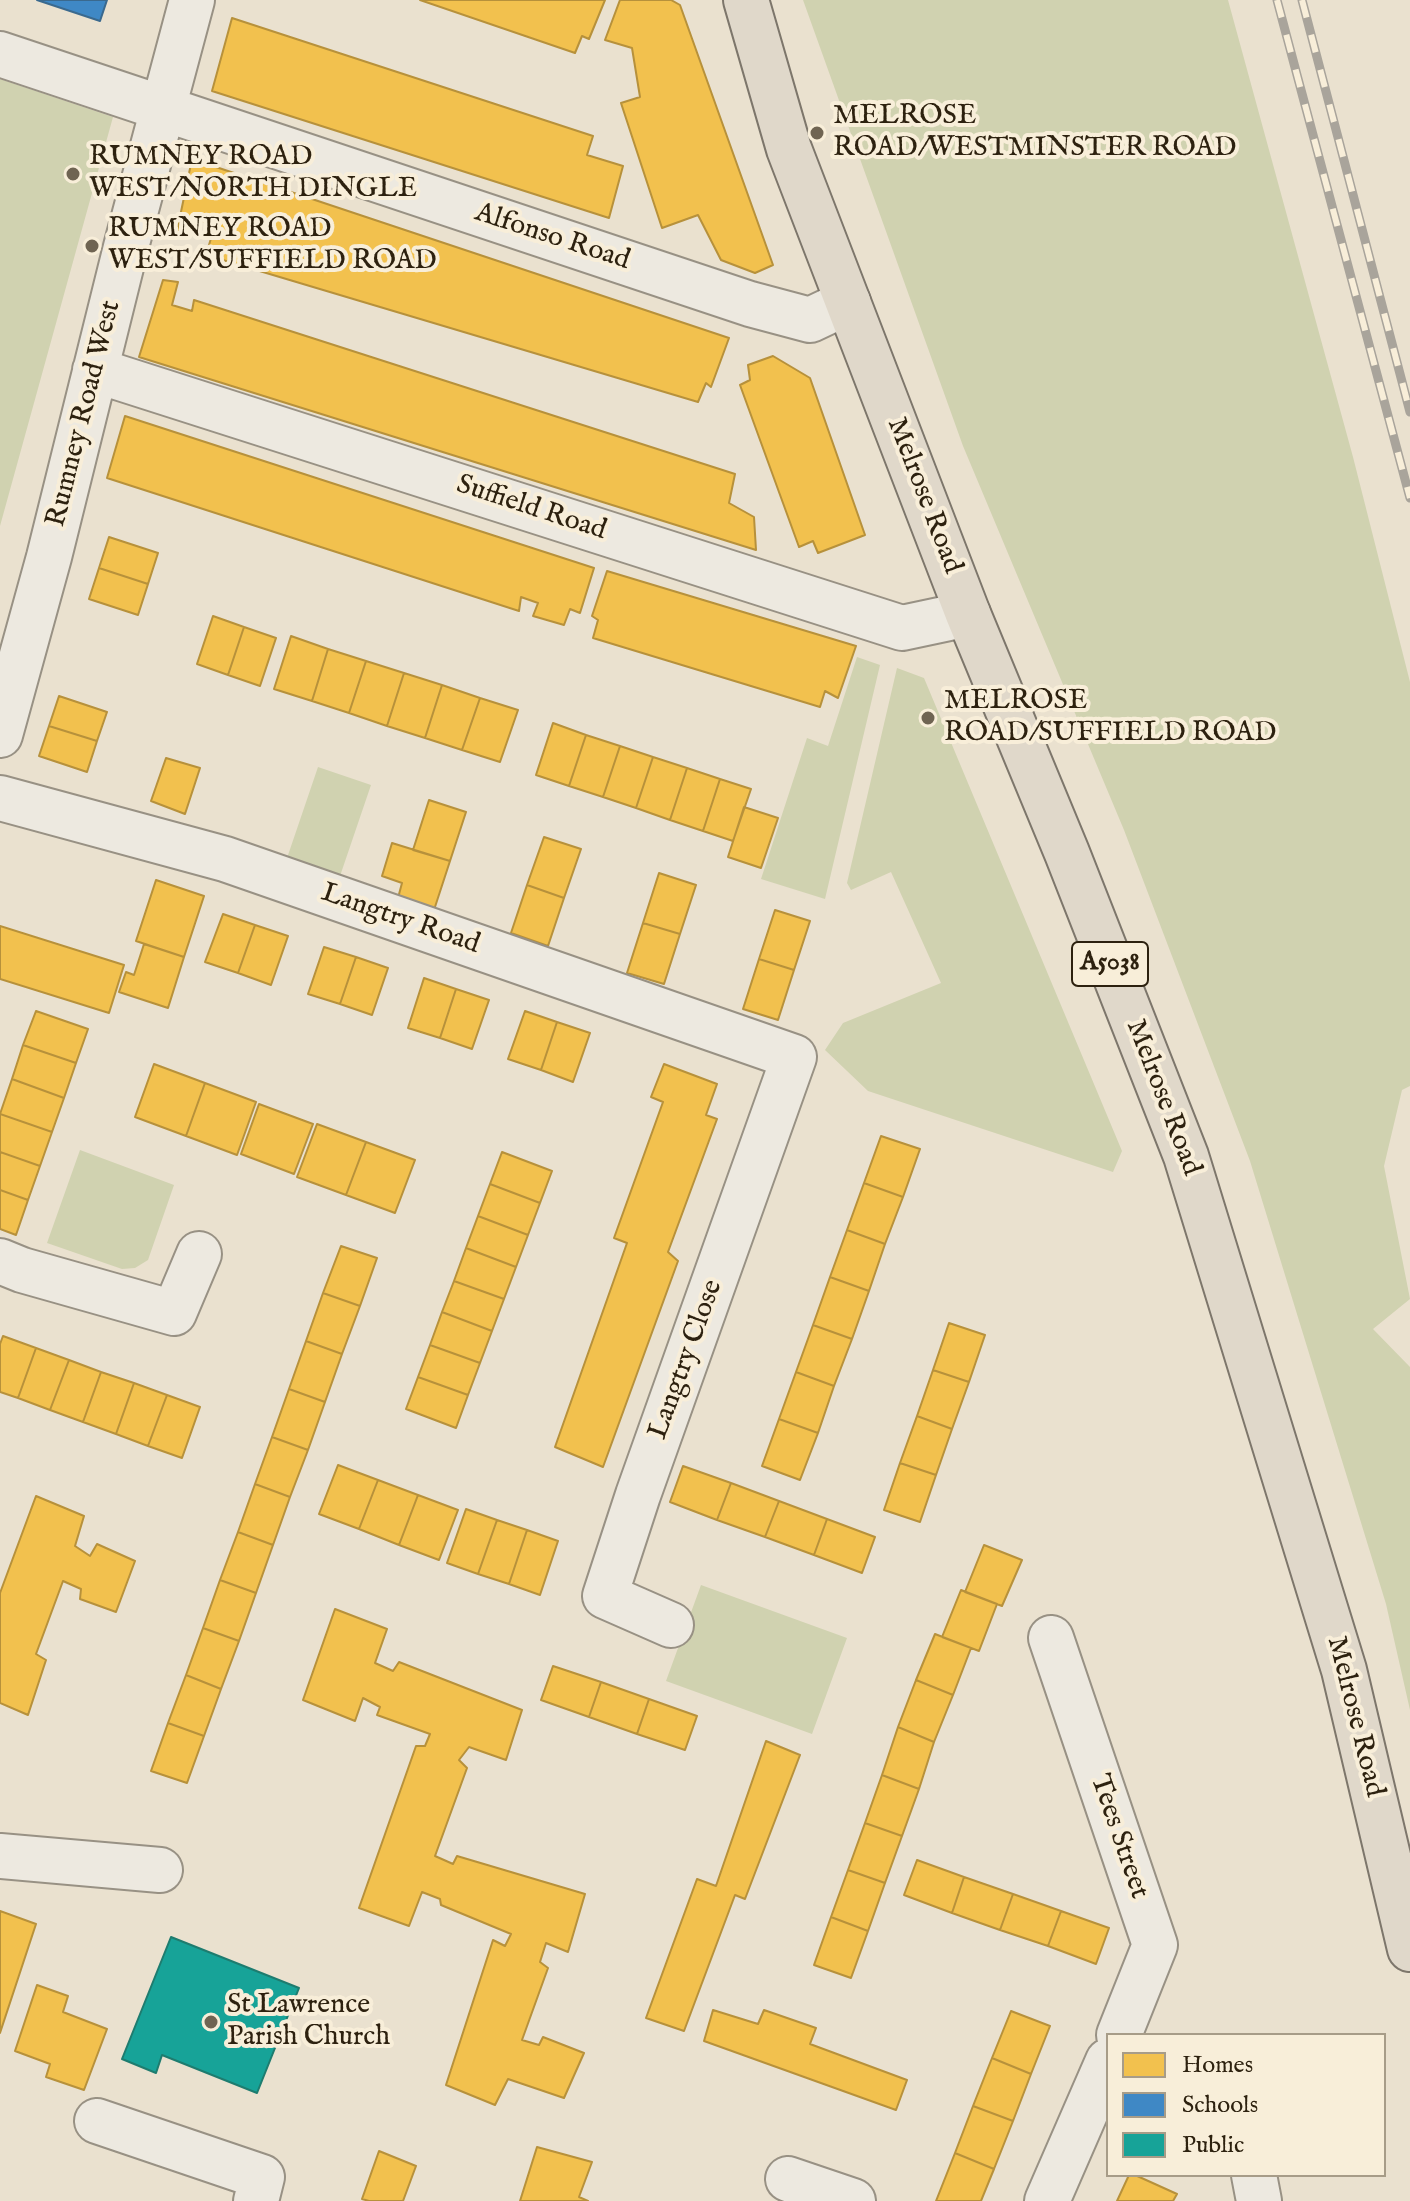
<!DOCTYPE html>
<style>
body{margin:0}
#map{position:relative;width:1410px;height:2201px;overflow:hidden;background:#eae1cf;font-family:"IM FELL English",serif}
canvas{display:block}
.legend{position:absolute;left:1106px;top:2033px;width:280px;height:144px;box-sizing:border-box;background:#f8eed9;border:2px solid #a79c88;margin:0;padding:10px 14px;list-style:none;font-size:24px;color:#2d210f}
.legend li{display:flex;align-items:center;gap:16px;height:40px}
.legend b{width:40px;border:2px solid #a79c88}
</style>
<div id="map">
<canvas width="1410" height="2201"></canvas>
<ul class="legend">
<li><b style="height:22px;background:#f2c14e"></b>Homes</li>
<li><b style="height:22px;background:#3f88c5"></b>Schools</li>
<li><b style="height:22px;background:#17a398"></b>Public</li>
</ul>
</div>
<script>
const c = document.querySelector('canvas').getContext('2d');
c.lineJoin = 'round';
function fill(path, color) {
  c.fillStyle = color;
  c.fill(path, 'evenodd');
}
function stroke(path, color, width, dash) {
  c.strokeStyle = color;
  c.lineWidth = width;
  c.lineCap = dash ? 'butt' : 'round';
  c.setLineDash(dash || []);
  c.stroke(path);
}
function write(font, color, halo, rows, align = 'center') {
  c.font = font + ' "IM FELL English",serif';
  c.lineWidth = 8;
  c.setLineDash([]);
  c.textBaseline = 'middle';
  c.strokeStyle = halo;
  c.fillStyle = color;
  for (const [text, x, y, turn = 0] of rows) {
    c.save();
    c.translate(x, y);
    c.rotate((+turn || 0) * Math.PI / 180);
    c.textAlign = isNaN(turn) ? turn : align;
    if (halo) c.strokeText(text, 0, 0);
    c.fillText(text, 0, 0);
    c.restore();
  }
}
const green = new Path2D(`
 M803 0H1228L1353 457 1410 682V1086L1402 1090 1384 1166 1410 1299 1373 1329 1410 1367V1710L1386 1604 1250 1161 1124 830 963 446Z
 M0 79 113 117 0 526Z
 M857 657 880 665 825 899 761 879 807 738 828 746Z
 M897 668 924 678 1122 1151 1113 1172 868 1091 825 1050 843 1023 941 983 891 872 851 890 847 883Z
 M318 767 371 785 339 879 286 861Z
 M80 1150 174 1185 148 1260 135 1268 122 1269 47 1243Z
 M701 1585 847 1638 812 1734 666 1681Z`);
const homes = new Path2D(`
 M420 0H605L589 39 582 36 575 53Z
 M620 0H671L680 5 773 265 755 273 721 260 698 215 662 228 621 103 640 97 632 48 605 40Z
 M232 18 593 136 587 155 623 166 609 218 212 91Z
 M192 159 729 338 711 387 706 383 698 402 206 255 215 225 196 219 192 235 177 231Z
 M163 280 178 282 172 305 192 311 194 300 735 474 729 503 754 517 756 550 139 357Z
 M773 356 810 378 865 535 818 553 813 541 799 547 740 385 750 380 748 365Z
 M125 416 594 568 580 613 570 609 564 625 533 616 538 603 521 597 519 611 107 478Z
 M109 537 158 553 148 584 99 568Z
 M99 568 148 584 138 615 89 599Z
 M607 571 856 646 838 698 825 691 820 707 593 638 598 620 592 616Z
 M213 616 244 627 228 675 197 664Z
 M244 627 276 638 260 686 228 675Z
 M291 636 328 649 312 701 274 689Z
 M328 649 366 661 349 713 312 701Z
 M366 661 404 673 387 726 349 713Z
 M404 673 442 685 425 738 387 726Z
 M442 685 480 698 462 750 425 738Z
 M59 696 107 712 97 741 49 726Z
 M480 698 518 710 500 762 462 750Z
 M553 723 586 735 569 786 536 775Z
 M49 726 97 741 87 772 39 756Z
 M586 735 620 746 603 797 569 786Z
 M620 746 653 757 636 808 603 797Z
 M653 757 687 768 670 820 636 808Z
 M166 758 200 768 185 814 151 801Z
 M687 768 720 779 703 831 670 820Z
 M720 779 751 789 733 841 703 831Z
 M429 800 466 812 450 861 413 850Z
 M744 807 778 818 761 868 728 857Z
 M544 837 581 849 564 898 527 885Z
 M392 843 450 861 434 910 398 898 402 883 382 876Z
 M659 873 696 885 680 934 643 923Z
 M156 880 204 896 184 957 136 941Z
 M527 885 564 898 548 946 511 933Z
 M775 910 810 921 794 970 759 959Z
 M223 914 255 925 238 973 205 962Z
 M643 923 680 934 664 984 627 973Z
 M255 925 288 936 271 985 238 973Z
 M0 926 124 965 109 1013 0 979Z
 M144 944 184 957 168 1008 119 992 126 972 134 975Z
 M324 947 356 957 340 1004 308 994Z
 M356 957 388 968 372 1015 340 1004Z
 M759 959 794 970 778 1020 743 1009Z
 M424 978 456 989 440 1038 408 1028Z
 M456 989 489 1000 472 1049 440 1038Z
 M36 1011 88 1029 76 1063 23 1045Z
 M525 1011 557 1022 541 1070 508 1059Z
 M557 1022 590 1033 573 1082 541 1070Z
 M23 1045 76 1063 64 1098 12 1079Z
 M154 1064 205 1083 186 1136 135 1117Z
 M664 1064 717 1084 706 1115 717 1119 668 1252 678 1261 603 1467 555 1447 627 1243 614 1238 663 1102 651 1097Z
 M12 1079 64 1098 52 1132 0 1114Z
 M205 1083 256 1102 237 1155 186 1136Z
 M259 1104 313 1124 294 1174 241 1154Z
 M0 1114 52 1132 40 1166 0 1152Z
 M317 1124 366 1142 346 1195 297 1177Z
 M881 1136 920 1149 903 1197 864 1183Z
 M366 1142 415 1160 395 1213 346 1195Z
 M0 1152 40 1166 28 1200 0 1190Z
 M502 1152 552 1171 540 1203 490 1184Z
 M864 1183 903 1197 885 1244 847 1230Z
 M490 1184 540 1203 528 1235 478 1216Z
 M0 1190 28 1200 16 1235 0 1229Z
 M478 1216 528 1235 516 1267 466 1248Z
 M847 1230 885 1244 869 1291 830 1277Z
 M341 1246 377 1258 360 1306 323 1293Z
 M466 1248 516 1267 504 1299 454 1281Z
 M830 1277 869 1291 852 1339 813 1325Z
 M454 1281 504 1299 492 1331 442 1312Z
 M323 1293 360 1306 342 1354 306 1341Z
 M442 1312 492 1331 480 1363 430 1345Z
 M949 1323 985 1335 969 1382 933 1370Z
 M813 1325 852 1339 834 1386 796 1372Z
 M3 1336 36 1348 18 1398 0 1392V1344Z
 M306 1341 342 1354 325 1402 289 1389Z
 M430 1345 480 1363 468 1395 418 1377Z
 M36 1348 69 1360 50 1410 18 1398Z
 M69 1360 101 1372 83 1422 50 1410Z
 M933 1370 969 1382 952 1429 917 1416Z
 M101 1372 134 1383 116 1434 83 1422Z
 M796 1372 834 1386 818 1433 779 1419Z
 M418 1377 468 1395 456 1428 406 1409Z
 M134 1383 167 1395 148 1446 116 1434Z
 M289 1389 325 1402 308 1450 272 1437Z
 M167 1395 200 1407 182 1458 148 1446Z
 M917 1416 952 1429 936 1475 900 1463Z
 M779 1419 818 1433 800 1480 762 1466Z
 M272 1437 308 1450 290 1497 255 1484Z
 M900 1463 936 1475 920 1522 884 1510Z
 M338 1465 378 1480 359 1529 319 1514Z
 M683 1466 731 1483 717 1520 670 1502Z
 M378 1480 418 1495 399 1545 359 1529Z
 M731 1483 779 1501 765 1537 717 1520Z
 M255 1484 290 1497 273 1545 238 1532Z
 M418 1495 458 1510 439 1560 399 1545Z
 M36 1496 84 1516 75 1546 90 1556 97 1544 135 1561 116 1612 80 1599 81 1589 63 1581 36 1654 46 1660 28 1715 0 1703V1593Z
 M779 1501 827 1519 814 1555 765 1537Z
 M466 1509 497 1520 478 1574 447 1563Z
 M827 1519 875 1537 862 1573 814 1555Z
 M497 1520 527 1530 509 1584 478 1574Z
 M527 1530 558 1541 540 1595 509 1584Z
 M238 1532 273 1545 256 1593 220 1580Z
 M984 1545 1022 1560 1002 1606 965 1592Z
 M220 1580 256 1593 239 1641 203 1628Z
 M961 1590 997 1604 979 1651 942 1637Z
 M335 1609 387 1629 375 1663 393 1671 399 1662 522 1710 506 1760 469 1747 459 1760 467 1768 435 1856 453 1864 457 1856 585 1894 568 1952 546 1943 540 1962 548 1968 522 2040 539 2045 543 2037 584 2053 564 2098 508 2079 495 2105 446 2085 493 1940 505 1946 511 1934 441 1905 440 1899 422 1892 409 1926 359 1908 416 1746H425L430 1734 377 1715 380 1707 363 1698 355 1721 303 1700Z
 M203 1628 239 1641 221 1689 186 1675Z
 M935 1634 971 1648 953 1695 916 1680Z
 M553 1666 601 1682 589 1717 541 1700Z
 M186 1675 221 1689 204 1736 168 1723Z
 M916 1680 953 1695 934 1742 898 1727Z
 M601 1682 649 1699 637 1734 589 1717Z
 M649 1699 697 1716 685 1750 637 1734Z
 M168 1723 204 1736 187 1783 151 1771Z
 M898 1727 934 1742 919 1789 882 1775Z
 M766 1741 800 1755 745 1899 735 1895 684 2031 646 2018 697 1879 716 1886Z
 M882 1775 919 1789 902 1836 865 1823Z
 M865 1823 902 1836 885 1883 848 1870Z
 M917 1860 964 1877 952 1913 904 1895Z
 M848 1870 885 1883 868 1931 831 1917Z
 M964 1877 1013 1894 1000 1930 952 1913Z
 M1013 1894 1061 1911 1048 1946 1000 1930Z
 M0 1911 36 1924 0 2033Z
 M1061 1911 1109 1928 1096 1964 1048 1946Z
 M831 1917 868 1931 851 1978 814 1965Z
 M37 1985 68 1996 63 2012 107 2029 84 2090 46 2077 50 2064 15 2051Z
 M713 2010 758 2024 764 2010 816 2028 810 2044 907 2080 896 2110 704 2041Z
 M1011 2011 1050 2026 1031 2074 992 2058Z
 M992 2058 1031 2074 1013 2121 973 2106Z
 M973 2106 1013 2121 994 2169 955 2153Z
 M537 2147 592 2162 579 2197 588 2201H520Z
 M379 2151 416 2166 403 2201H369L362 2199Z
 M955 2153 994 2169 981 2201H936Z
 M1129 2175H1135L1177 2194 1173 2201H1117Z`);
const schools = new Path2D(`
 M37 0H107L100 21Z`);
const public = new Path2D(`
 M171 1937 299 1988 257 2093 162 2055 156 2073 122 2059Z`);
const minor = new Path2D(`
 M0 54 750 304 810 320 848 302
 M95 370 902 628 968 614
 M0 735 49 557 126 247 192 0
 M0 798 225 859 794 1057 638 1495 605 1596 671 1625
 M0 1261 22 1270 174 1313 199 1254
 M1051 1638 1155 1945 1119 2035
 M0 1856 160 1870
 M97 2121 262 2177 256 2201
 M1254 2175 1259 2201
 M788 2179 853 2201
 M1047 2201 1108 2061`);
const major = new Path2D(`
 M746 0 789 149 968 614 1067 853 1186 1156 1344 1670 1410 1949`);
const rail = new Path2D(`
 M1277 0 1410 498
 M1302 0 1410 412`);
const markers = [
 [817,133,8,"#6f6452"],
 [73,174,8,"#6f6452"],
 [92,246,8,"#6f6452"],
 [928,718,8,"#6f6452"],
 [211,2022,8,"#6f6452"]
];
const shields = [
 [1110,964,76]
];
const shieldNames = [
 ["A5038",1110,964]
];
const poiNames = [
 ["MELROSE",833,117],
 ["ROAD/WESTMINSTER ROAD",833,149],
 ["RUMNEY ROAD",89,158],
 ["WEST/NORTH DINGLE",89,190],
 ["RUMNEY ROAD",108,230],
 ["WEST/SUFFIELD ROAD",108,262],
 ["MELROSE",944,702],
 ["ROAD/SUFFIELD ROAD",944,734],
 ["St Lawrence",227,2006],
 ["Parish Church",227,2038]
];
const streetNames = [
 ["Alfonso Road",552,238,18],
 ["Rumney Road West",85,414,-76],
 ["Melrose Road",923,496,69],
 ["Suffield Road",531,509,18],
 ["Langtry Road",400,920,19],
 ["Melrose Road",1162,1098,69],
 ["Langtry Close",687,1360,-70],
 ["Melrose Road",1354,1717,76],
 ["Tees Street",1118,1837,71]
];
fill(green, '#d0d2b0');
fill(homes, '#f2c14e');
stroke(homes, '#b7913b', 2);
fill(schools, '#3f88c5');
stroke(schools, '#3a698e', 2);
fill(public, '#17a398');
stroke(public, '#1e7c6f', 2);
stroke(minor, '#989184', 48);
stroke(major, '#7d766b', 48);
stroke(minor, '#ede9e0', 44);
stroke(major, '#e0d8ca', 44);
stroke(rail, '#a9a49b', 9);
stroke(rail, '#f8eed9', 6, [18]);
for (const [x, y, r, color] of markers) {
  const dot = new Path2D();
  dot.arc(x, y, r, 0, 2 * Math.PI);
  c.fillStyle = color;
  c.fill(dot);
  stroke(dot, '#f8eed9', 3);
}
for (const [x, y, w] of shields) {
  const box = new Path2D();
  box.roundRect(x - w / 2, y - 22, w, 44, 6);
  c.fillStyle = '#f8eed9';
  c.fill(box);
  stroke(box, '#2d210f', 2);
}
write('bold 26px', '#2d210f', null, shieldNames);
write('28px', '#2d210f', '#f8eed9', poiNames, 'left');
write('28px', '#2d210f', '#f8eed9', streetNames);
</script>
